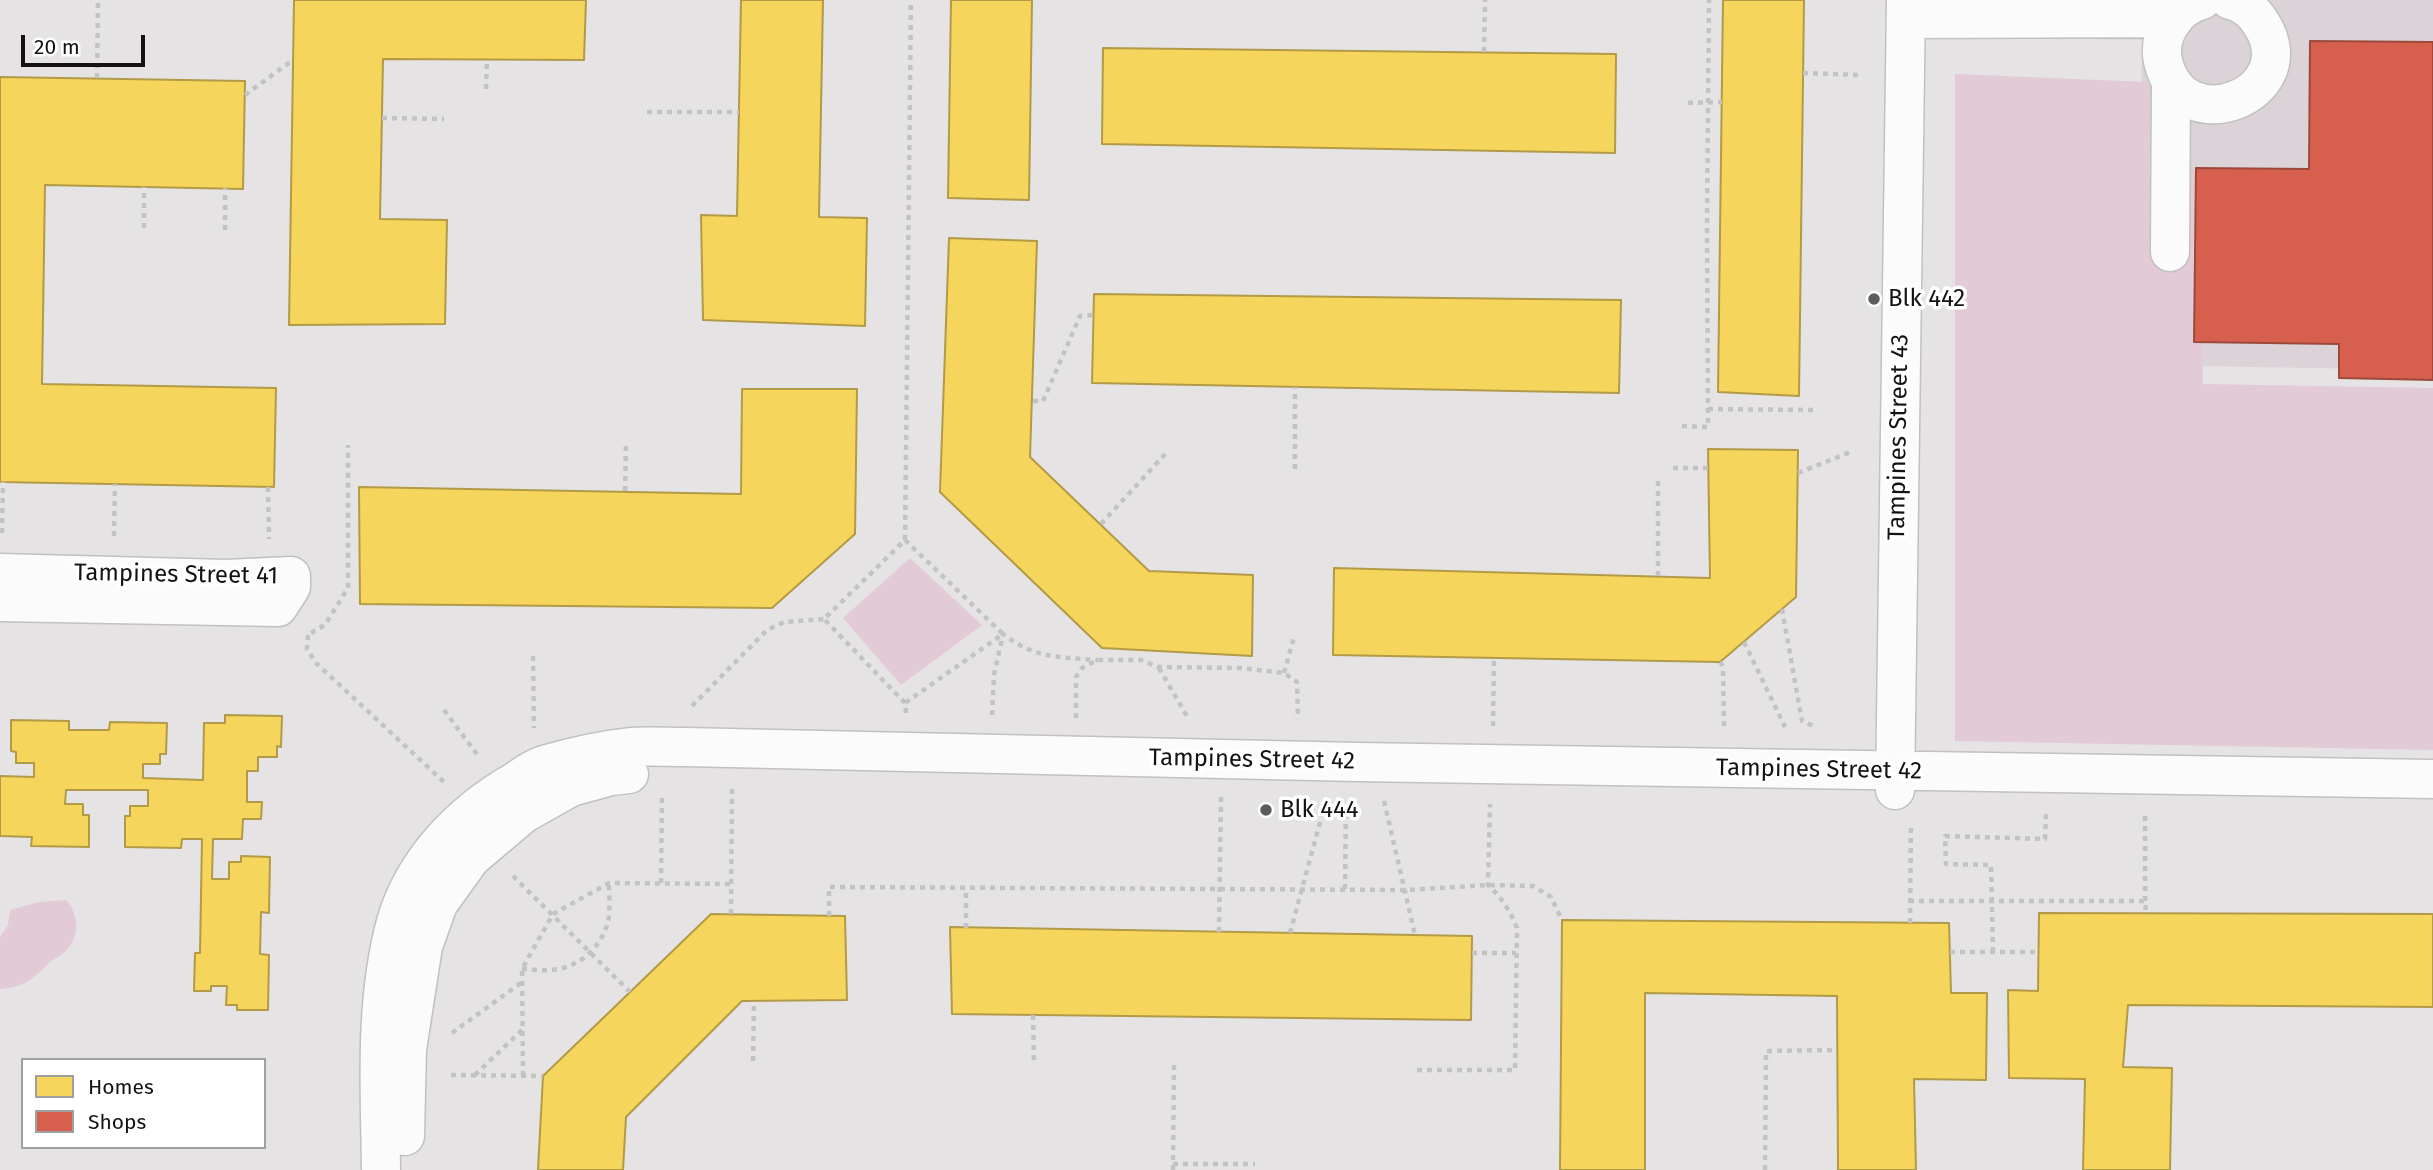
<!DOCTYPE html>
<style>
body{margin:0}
#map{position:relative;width:2433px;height:1170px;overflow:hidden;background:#e5e3e4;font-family:"Fira Sans",sans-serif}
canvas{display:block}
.legend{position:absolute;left:21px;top:1058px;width:245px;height:91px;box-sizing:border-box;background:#fff;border:2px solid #a1a0a1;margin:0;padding:9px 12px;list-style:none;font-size:21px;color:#141213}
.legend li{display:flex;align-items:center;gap:14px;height:35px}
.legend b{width:35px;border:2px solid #a1a0a1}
.scale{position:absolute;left:21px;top:35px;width:124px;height:32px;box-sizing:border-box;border:4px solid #141213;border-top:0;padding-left:9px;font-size:21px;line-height:24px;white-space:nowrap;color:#141213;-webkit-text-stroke:5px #fff;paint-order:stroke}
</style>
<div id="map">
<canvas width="2433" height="1170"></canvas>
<ul class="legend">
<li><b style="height:19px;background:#f6d55c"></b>Homes</li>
<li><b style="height:19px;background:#d6604d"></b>Shops</li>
</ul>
<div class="scale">20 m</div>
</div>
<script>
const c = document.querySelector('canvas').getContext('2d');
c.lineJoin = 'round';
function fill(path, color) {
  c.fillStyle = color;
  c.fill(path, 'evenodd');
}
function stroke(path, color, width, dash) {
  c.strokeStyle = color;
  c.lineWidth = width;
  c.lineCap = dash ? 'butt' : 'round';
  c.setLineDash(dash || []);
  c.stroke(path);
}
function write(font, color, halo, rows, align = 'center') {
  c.font = font + ' "Fira Sans",sans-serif';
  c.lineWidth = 7;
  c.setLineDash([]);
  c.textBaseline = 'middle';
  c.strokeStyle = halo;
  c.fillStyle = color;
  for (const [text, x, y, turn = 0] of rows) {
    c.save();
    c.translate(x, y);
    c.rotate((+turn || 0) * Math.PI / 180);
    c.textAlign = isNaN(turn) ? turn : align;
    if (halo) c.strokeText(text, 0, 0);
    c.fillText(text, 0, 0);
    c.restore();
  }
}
const built = new Path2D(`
 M1961 0H2433V370L2136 365 2142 40 1962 37Z`);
const green = new Path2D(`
 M1955 74 2146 82 2199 181 2203 384 2433 388V750L1955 741Z
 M910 558 982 625 901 685 843 618Z
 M66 900C79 914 80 937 66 951 61 956 53 959 48 964 31 980 25 987 0 989V937L8 925 10 910 39 902Z`);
const homes = new Path2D(`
 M294 0H586L584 60 383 59 380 219 447 220 445 324 289 325Z
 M741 0H823L819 217 867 218 865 326 703 320 701 215 737 216Z
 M951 0H1032L1029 200 948 198Z
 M1723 0H1804L1799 396 1718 392Z
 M1103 48 1616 54 1615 153 1102 144Z
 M0 77 245 81 243 189 45 185 42 384 276 388 274 487 0 482Z
 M949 238 1037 241 1030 457 1149 571 1253 575 1252 656 1102 648 940 492Z
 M1094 294 1621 300 1619 393 1092 383Z
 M742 389H857L855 534 772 608 360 604 359 487 741 494Z
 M1708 449 1798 450 1796 597 1720 662 1333 655 1334 568 1710 578Z
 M225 715 282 716 281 747 277 746V757H258V771H247V802H262L261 819H243L242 839H213L212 879H229V862H241V856L270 857 269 913 261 912 260 954 269 955 268 1010H237V1005H226L227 986H211V991H194L195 953H200L202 839H182L181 848 125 847V816H130V806H148V790H66L65 804H83V815H89V847L31 846 32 837 0 836V776L34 777V763H16V752L11 751V720L69 721V730H109L110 722 167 723 166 754H160V764H143V778L203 780 204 723H225Z
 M2039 913 2433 914V1007L2128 1005 2123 1067 2172 1068 2170 1170H2083L2085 1079 2009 1078 2008 990 2038 991Z
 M711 914 845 916 847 1000 742 1001 626 1117 623 1170H538L543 1076Z
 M1562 920 1949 923 1951 993H1987L1986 1080 1914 1079 1916 1170H1838L1837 996 1645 993V1170H1560Z
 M950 927 1472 936 1471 1020 952 1014Z`);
const shops = new Path2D(`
 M2310 41 2433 42V380L2339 378V344L2194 342 2196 168 2309 169Z`);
const path = new Path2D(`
 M1484 52 1485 0
 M1803 73 1861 75
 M97 78 98 0
 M486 89 487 60
 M245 95 293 60
 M1688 103 1722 102
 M647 112H739
 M382 118 444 119
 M144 228V187
 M225 230V188
 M1033 401H1043L1080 316 1093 315
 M1708 409 1813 410
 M1682 426 1708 427 1707 220 1709 0
 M1673 468H1709
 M1295 469V387
 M1798 473 1853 451
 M268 487 269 539
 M625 491 626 442
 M1101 524 1167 452
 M2 533 3 482
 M114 536 115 484
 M905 540 1003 634 905 703
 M1658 576V479
 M1782 609 1802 721 1816 727
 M311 633 325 625 348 588V445
 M308 635 307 649 316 663 444 782
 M1744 642 1785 727
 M533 656 534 728
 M1720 662 1723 666 1724 726
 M1159 668 1188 718
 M1284 673 1294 637
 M692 706 767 630 784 622 824 619
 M444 710 479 757
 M906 713 905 703 824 619 905 540 911 0
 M992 715 994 675 1003 634C1036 659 1058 657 1098 660
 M1076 718V677L1082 668 1098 660H1141L1158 667 1240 668 1284 673 1297 682 1298 719
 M1493 726 1494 658
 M1384 801 1415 935
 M513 876 630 992
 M661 883 662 798
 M1345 889 1346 800
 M1909 901H2145L2146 914
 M2145 901V814
 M731 914 732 788
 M829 916V887L1406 890 1488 885 1533 886 1551 897 1562 920
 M1910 923 1911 826
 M966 928V888
 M1219 932 1221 797
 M1290 933 1326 800
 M1950 952H2038
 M1993 952 1991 865 1946 864 1945 836 2045 839 2046 814
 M1472 953H1516
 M522 969C531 969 541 971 550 970 579 969 605 945 609 916 610 905 609 893 609 883
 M1033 1015 1034 1064
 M452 1033 522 982
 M753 1061 754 1001
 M1417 1070H1515L1517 928C1510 911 1502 898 1488 885L1490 804
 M451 1075 543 1076
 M475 1075 522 1030
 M523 1076 522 969 553 914 609 883 731 884
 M1173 1164H1255
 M1173 1170 1174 1065
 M1765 1170 1766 1051 1836 1050`);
const minor = new Path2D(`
 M2202 0C2177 6 2157 35 2163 61 2182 144 2305 94 2262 25 2255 13 2244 3 2230 0
 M1906 19 2174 18
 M2170 252 2171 81
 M0 573 226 579 291 576V587L278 607 0 602
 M1895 790 1906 0
 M405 1136 407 1049 423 946 438 904 471 858 523 814 571 787 611 776 629 774
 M381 1170C380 1088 374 1002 396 922 414 860 462 812 516 781 525 775 534 768 544 765 572 757 603 750 632 747 650 746 668 747 685 747L1358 762 2433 779`);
const markers = [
 [1874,299,7,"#5d5b5c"],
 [1266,810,7,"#5d5b5c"]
];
const poiNames = [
 ["Blk 442",1888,299],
 ["Blk 444",1280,810]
];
const streetNames = [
 ["Tampines Street 43",1899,437,-89],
 ["Tampines Street 41",176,575,1],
 ["Tampines Street 42",1252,760,1],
 ["Tampines Street 42",1819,770,1]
];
fill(built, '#dbd3d7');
fill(green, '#e2cbd6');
fill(homes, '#f6d55c');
stroke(homes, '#b29a46', 2);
fill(shops, '#d6604d');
stroke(shops, '#9c493c', 2);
stroke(minor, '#c2c0c1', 41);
stroke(path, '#c4c3c4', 4.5, [5, 5]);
stroke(minor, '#fbfbfb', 38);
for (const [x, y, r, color] of markers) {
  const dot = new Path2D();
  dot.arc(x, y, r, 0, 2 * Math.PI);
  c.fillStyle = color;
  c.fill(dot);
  stroke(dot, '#fff', 2.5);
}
write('24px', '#141213', '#fff', poiNames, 'left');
write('24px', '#141213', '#fff', streetNames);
</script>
